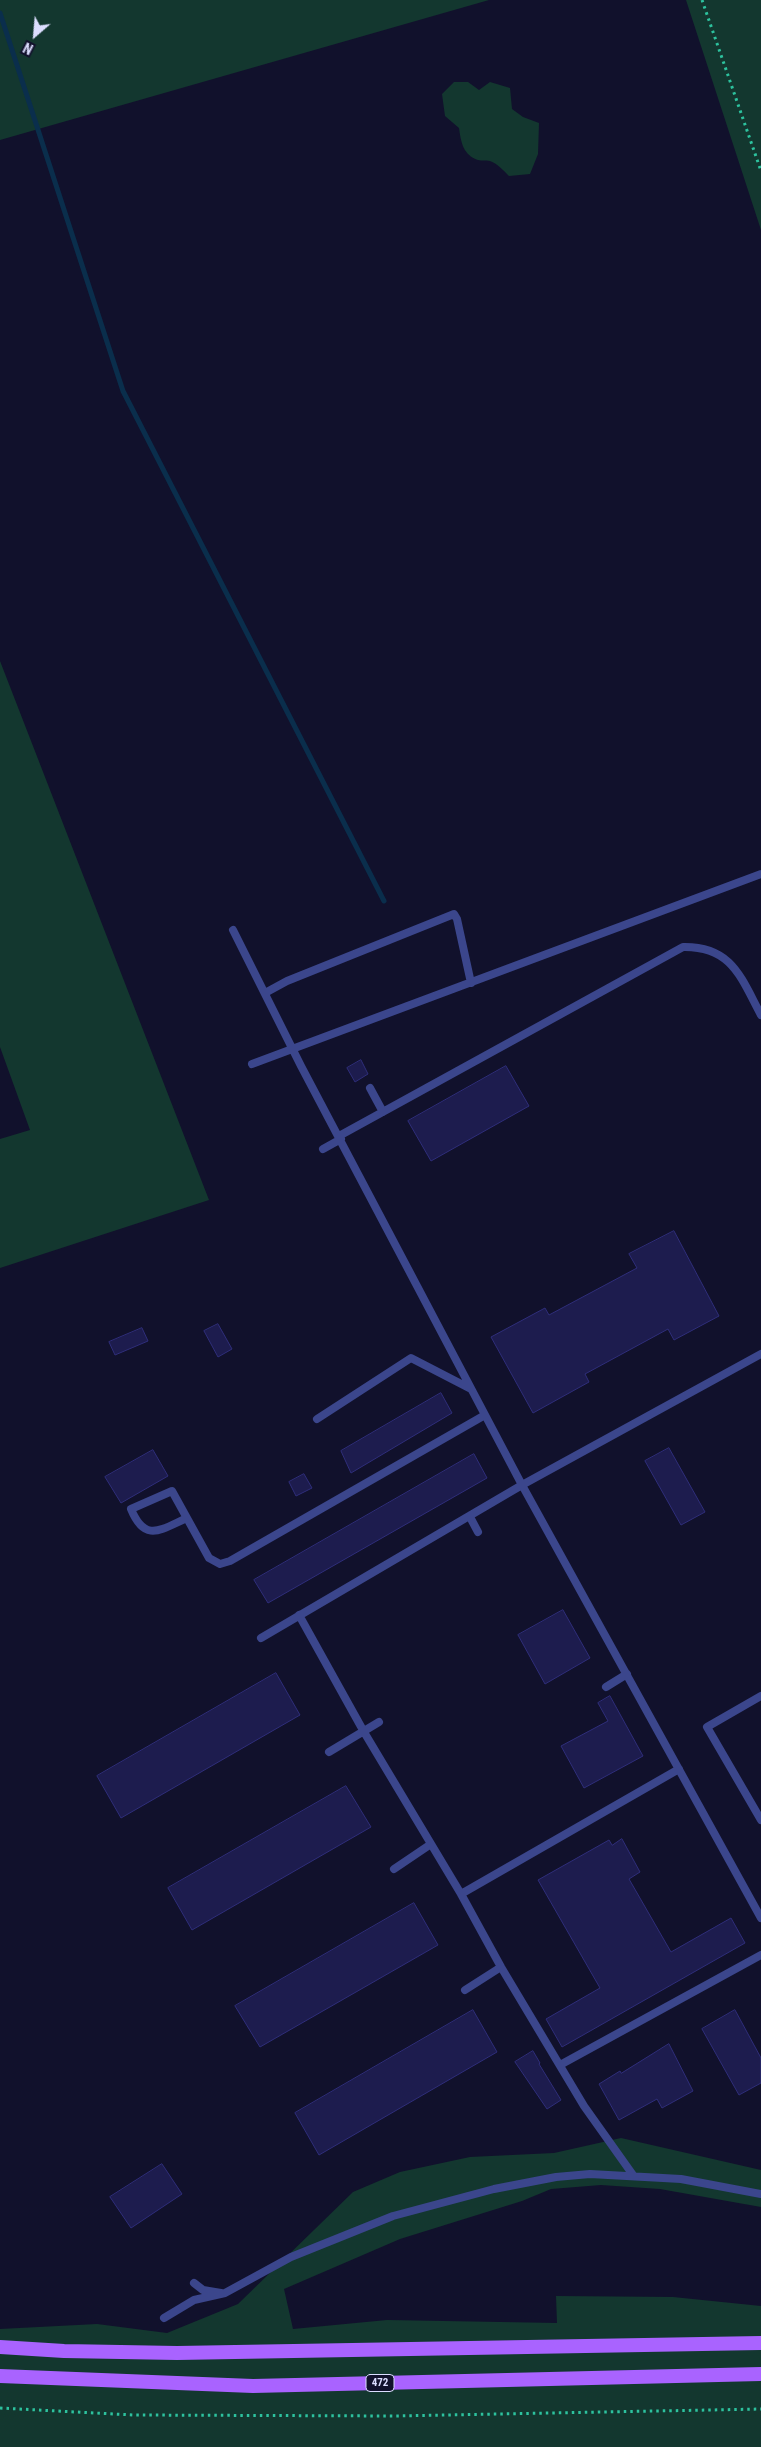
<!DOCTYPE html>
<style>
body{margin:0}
#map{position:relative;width:761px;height:2447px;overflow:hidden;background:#11112c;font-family:"Roboto Condensed",sans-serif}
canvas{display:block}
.north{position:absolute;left:10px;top:10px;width:50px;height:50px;-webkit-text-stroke:4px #11112c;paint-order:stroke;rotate:207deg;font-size:14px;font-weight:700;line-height:20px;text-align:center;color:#dcdeff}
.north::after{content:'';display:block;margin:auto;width:18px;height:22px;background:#dcdeff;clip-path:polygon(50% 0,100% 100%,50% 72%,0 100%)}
</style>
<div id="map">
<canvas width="761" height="2447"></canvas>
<div class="north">N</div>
</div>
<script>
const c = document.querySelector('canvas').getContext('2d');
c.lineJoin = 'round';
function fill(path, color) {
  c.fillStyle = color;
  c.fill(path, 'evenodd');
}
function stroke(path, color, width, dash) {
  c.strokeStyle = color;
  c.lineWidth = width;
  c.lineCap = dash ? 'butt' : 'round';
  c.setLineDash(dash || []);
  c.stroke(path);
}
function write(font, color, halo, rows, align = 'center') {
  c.font = font + ' "Roboto Condensed",sans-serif';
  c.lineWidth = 4;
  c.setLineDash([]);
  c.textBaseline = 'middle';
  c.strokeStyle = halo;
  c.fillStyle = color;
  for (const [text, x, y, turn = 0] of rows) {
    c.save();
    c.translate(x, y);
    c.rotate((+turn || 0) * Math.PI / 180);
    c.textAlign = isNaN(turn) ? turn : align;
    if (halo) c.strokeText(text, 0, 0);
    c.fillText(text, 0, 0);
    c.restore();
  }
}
const green = new Path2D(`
 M0 0H489L0 140Z
 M686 0H761V230Z
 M454 82H468L479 90 490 82 510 88 512 109 523 117 539 123 538 154 530 174 509 176C503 170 498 164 490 161 486 160 482 161 478 160 463 155 461 142 459 128L445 116 442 94Z
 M0 661 209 1200 0 1268V1139L30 1130 0 1047Z
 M621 2138 761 2170V2207L660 2189 601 2185 551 2189 522 2201 400 2239 284 2289 293 2329 387 2320 557 2323 556 2296 673 2297 761 2306V2447H0V2329L97 2324 167 2333 238 2304 353 2192 400 2172 470 2157 554 2153Z`);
const stream = new Path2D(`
 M0 13 123 391 384 901`);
const building = new Path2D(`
 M361 1060 368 1074 355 1082 347 1068Z
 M506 1066 529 1106 431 1161 408 1121Z
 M674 1231 719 1316 674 1340 668 1329 585 1374 589 1382 533 1413 491 1337 545 1308 549 1315 637 1268 629 1254Z
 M218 1324 232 1349 218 1357 204 1331Z
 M142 1328 148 1341 115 1355 109 1342Z
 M441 1393 452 1413 351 1473 341 1451Z
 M669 1448 705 1512 681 1525 645 1461Z
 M153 1450 168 1476 121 1503 105 1477Z
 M474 1454 487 1478 268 1603 254 1580Z
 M304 1474 312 1488 296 1496 289 1482Z
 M563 1610 590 1658 545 1684 518 1635Z
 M276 1673 300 1715 121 1818 97 1776Z
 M610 1696 643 1756 584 1788 561 1746 608 1721 598 1703Z
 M346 1786 371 1827 192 1930 168 1888Z
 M622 1839 640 1872 629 1879 671 1952 731 1918 745 1943 562 2047 546 2019 600 1988 538 1880 609 1840 612 1845Z
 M414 1903 438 1945 260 2047 235 2006Z
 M473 2010 497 2052 319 2155 295 2113Z
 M735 2010 761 2058V2083L739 2095 702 2029Z
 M669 2044 693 2091 662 2108 657 2099 619 2120 599 2084 620 2071 621 2073Z
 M533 2051 540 2063 539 2064 561 2100 547 2109 515 2062Z
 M162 2164 182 2194 131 2228 110 2197Z`);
const path = new Path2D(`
 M702 0 761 171
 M0 2408 133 2415 394 2416 761 2409`);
const service = new Path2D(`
 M233 930 301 1066 522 1485 761 1918
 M265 993 287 981 454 914 457 919 471 983
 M252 1064 761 874
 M370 1088 383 1112
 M339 1136 683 947C732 946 741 978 761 1015
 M323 1149 341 1139
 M317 1419 411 1358 471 1389
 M470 1517 478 1532
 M187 1518C160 1530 145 1543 131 1509L172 1491 209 1558 220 1564 230 1561 485 1415
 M299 1615 364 1732 461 1894 501 1967 584 2106 633 2175
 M261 1638 522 1485 761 1354
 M606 1687 627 1674
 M761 1696 707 1727 761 1820
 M329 1752 379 1722
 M394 1869 431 1844
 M461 1894 679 1769
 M465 1990 501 1967
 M560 2065 761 1955
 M194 2283 203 2290 221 2293
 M164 2318 194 2300 225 2293 291 2257 393 2216 494 2189 556 2177 590 2174 681 2179 761 2194`);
const primary = new Path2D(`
 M0 2347 64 2351 177 2353 761 2343
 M0 2376 253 2386 761 2374`);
const shields = [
 [380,2383,28]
];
const shieldNames = [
 ["472",380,2383]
];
fill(green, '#13372f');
stroke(stream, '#0a2e4c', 5);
fill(building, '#1d1c4e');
stroke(building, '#2f2e7a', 1);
stroke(path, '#2dc29e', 3, [2.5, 4]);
stroke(service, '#3b468c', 8);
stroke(primary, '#a963ff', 14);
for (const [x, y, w] of shields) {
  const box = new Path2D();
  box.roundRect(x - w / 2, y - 8.5, w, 17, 4);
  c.fillStyle = '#11112c';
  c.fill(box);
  stroke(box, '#dcdeff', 1);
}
write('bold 11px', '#dcdeff', null, shieldNames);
</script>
